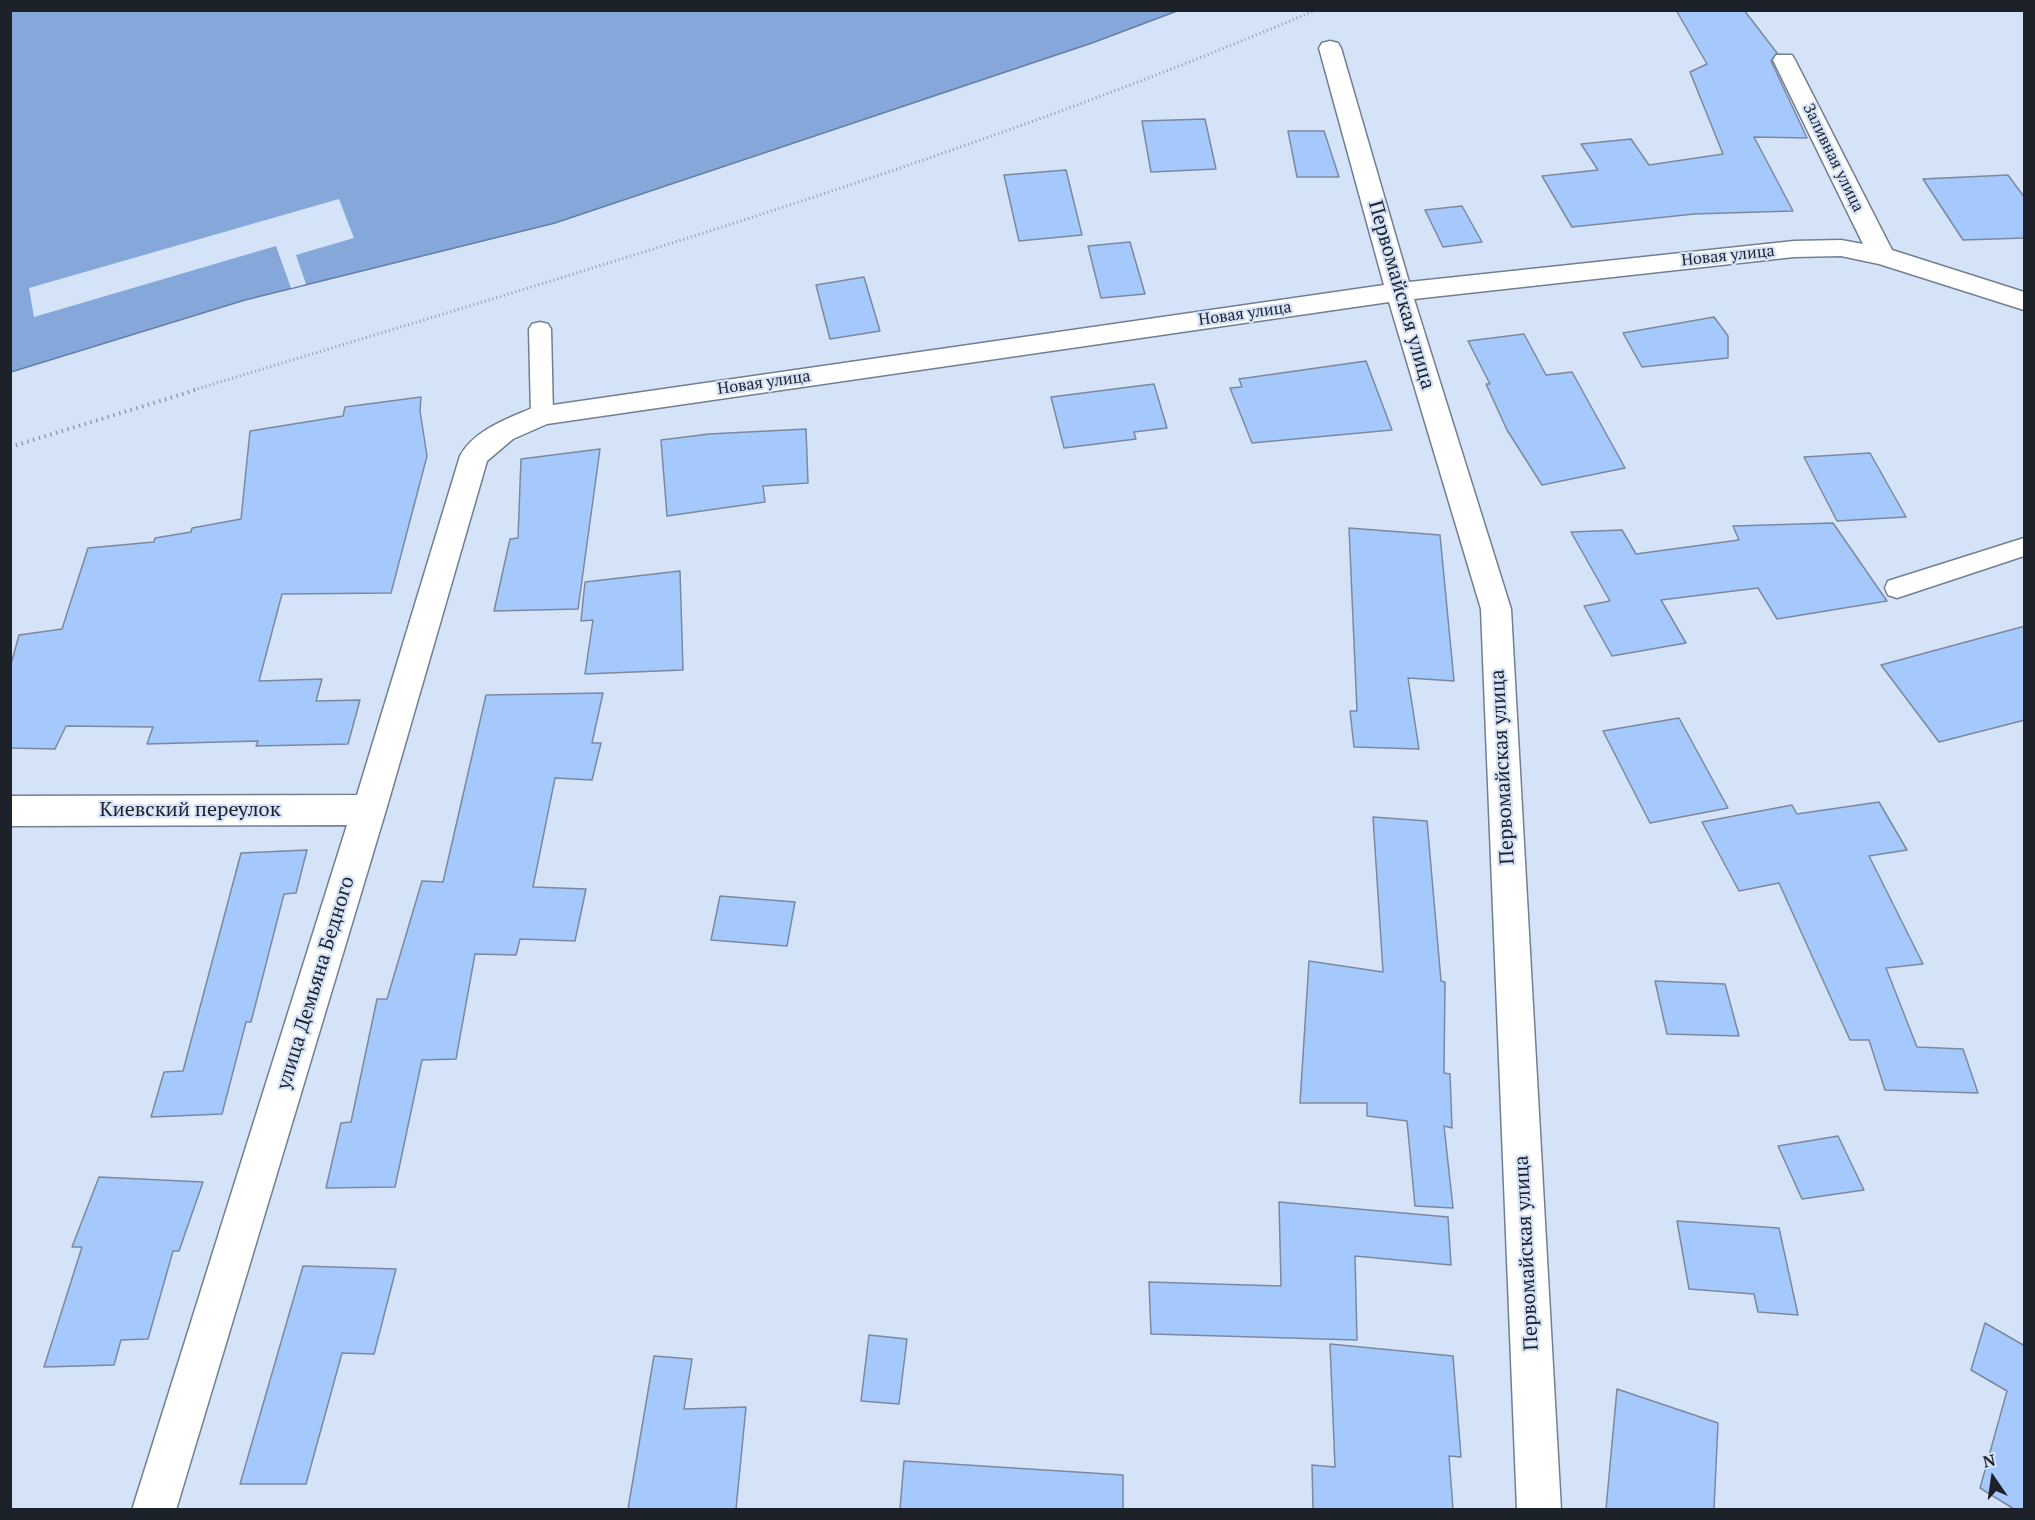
<!DOCTYPE html>
<meta charset="utf-8">
<style>
body{margin:0}
#map{position:relative;width:2035px;height:1520px;overflow:hidden;background:#d5e3f9;font-family:"PT Serif",serif}
canvas{display:block}
.frame{position:absolute;inset:0;border:12px solid #1d222a;pointer-events:none}
.north{position:absolute;left:1963px;top:1448px;width:60px;height:60px;-webkit-text-stroke:4px #d5e3f9;paint-order:stroke;rotate:347deg;font-size:16px;font-weight:700;line-height:24px;text-align:center;color:#1d222a}
.north::after{content:'';display:block;margin:auto;width:21px;height:27px;background:#1d222a;clip-path:polygon(50% 0,100% 100%,50% 72%,0 100%)}
</style>
<div id="map">
<canvas width="2035" height="1520"></canvas>
<div class="frame"></div>
<div class="north">N</div>
</div>
<script>
const c = document.querySelector('canvas').getContext('2d');
c.lineJoin = 'round';
function fill(path, color) {
  c.fillStyle = color;
  c.fill(path, 'evenodd');
}
function stroke(path, color, width, dash) {
  c.strokeStyle = color;
  c.lineWidth = width;
  c.lineCap = dash ? 'butt' : 'round';
  c.setLineDash(dash || []);
  c.stroke(path);
}
function write(font, color, halo, rows, align = 'center') {
  c.font = font + ' "PT Serif",serif';
  c.lineWidth = 4.5;
  c.setLineDash([]);
  c.textBaseline = 'middle';
  c.strokeStyle = halo;
  c.fillStyle = color;
  for (const [text, x, y, turn = 0] of rows) {
    c.save();
    c.translate(x, y);
    c.rotate((+turn || 0) * Math.PI / 180);
    c.textAlign = isNaN(turn) ? turn : align;
    if (halo) c.strokeText(text, 0, 0);
    c.fillText(text, 0, 0);
    c.restore();
  }
}
const water = new Path2D(`
 M11 11H1177L1092 43 555 223 245 300 11 372Z`);
const pier = new Path2D(`
 M339 199 354 238 296 255 306 284 291 288 276 246 34 317 29 288Z`);
const building = new Path2D(`
 M1676 10H1744L1777 53 1771 61 1807 138 1754 137 1793 211 1694 214 1572 227 1542 176 1598 170 1581 144 1631 139 1649 165 1723 154 1690 72 1707 64Z
 M1205 119 1216 169 1151 172 1142 121Z
 M1288 131H1324L1339 177H1297Z
 M1066 170 1082 235 1019 241 1004 175Z
 M2008 175 2025 198V238L1963 240 1923 179Z
 M1462 206 1482 242 1443 247 1425 210Z
 M1130 242 1145 294 1101 298 1088 246Z
 M864 277 880 331 830 339 816 285Z
 M1714 317 1728 336V358L1642 367 1623 333Z
 M1524 334 1546 375 1572 372 1625 468 1542 485 1507 430 1486 384H1490L1468 341Z
 M1366 361 1392 430 1252 443 1230 388 1242 387 1239 379Z
 M1154 384 1167 428 1134 432 1136 439 1064 448 1051 397Z
 M421 397 420 411 427 456 391 593 282 594 259 681 322 679 316 701 360 700 348 744 256 746 258 741 147 744 153 727 66 726 55 749 10 748V668L19 635 62 629 88 548 154 542 155 538 191 532 192 528 241 519 250 431 343 416 345 407Z
 M806 429 808 483 763 486 765 502 667 516 661 440 709 434Z
 M600 449 578 609 494 611 510 539 518 538 521 459Z
 M1870 453 1906 517 1837 521 1804 457Z
 M1833 523 1887 601 1777 619 1758 588 1661 600 1686 643 1612 656 1584 606 1610 601 1571 532 1622 530 1636 554 1739 540 1733 526Z
 M1349 528 1440 535 1454 681 1408 678 1419 749 1354 747 1350 711H1357Z
 M680 571 683 670 585 674 593 620 581 621 585 582Z
 M2025 626V720L1939 742 1881 665Z
 M603 693 592 743H601L592 780 555 778 533 887 586 889 575 941 520 939 516 955 475 954 456 1059 422 1060 395 1187 326 1188 341 1123 351 1122 377 999H387L422 881 443 882 486 695Z
 M1679 718 1728 808 1650 823 1603 731Z
 M1879 802 1907 850 1869 856 1923 964 1886 968 1917 1047 1963 1049 1978 1093 1885 1090 1869 1040H1850L1779 883 1739 891 1702 822 1792 805 1797 814Z
 M1373 817 1427 821 1441 981 1445 982 1444 1073 1450 1074 1452 1128 1444 1126 1453 1208 1415 1206 1407 1121 1367 1116V1103H1300L1309 961 1383 972Z
 M307 850 296 893 284 894 251 1022H246L222 1114 151 1117 164 1072 183 1071 241 853Z
 M720 896 795 902 787 946 711 940Z
 M1655 981 1725 984 1739 1036 1667 1034Z
 M1838 1136 1864 1190 1802 1199 1778 1146Z
 M99 1177 203 1182 179 1251H173L148 1339 121 1340 114 1365 44 1367 82 1247H72Z
 M1279 1202 1448 1217 1451 1265 1355 1256 1357 1340 1151 1334 1149 1282 1281 1286Z
 M1677 1221 1779 1228 1798 1315 1758 1312 1754 1294 1689 1289Z
 M303 1266 396 1269 374 1354 342 1353 306 1484H240Z
 M1985 1323 2025 1346V1509H2014L1980 1488 2007 1391 1971 1370Z
 M869 1335 907 1339 899 1404 861 1401Z
 M1330 1344 1453 1356 1461 1457 1449 1456 1453 1509H1313L1312 1465 1335 1467Z
 M654 1356 692 1359 684 1409 746 1407 736 1509H628Z
 M1617 1389 1718 1423 1714 1509H1606Z
 M904 1461 1123 1475V1509H900Z`);
const pathFar1 = new Path2D(`
 M194 390C569 275 955 164 1316 10`);
const path = new Path2D(`
 M10 447 199 389`);
const service = new Path2D(`
 M540 322 548 324 551 329 553 415 550 421 542 423 534 421 531 415 529 329 532 324Z
 M2024 538V556L1897 598 1888 595 1885 588 1888 581Z`);
const minor = new Path2D(`
 M1330 41 1338 43 1341 48 1409 282 1794 241 1841 240 1863 244 1773 60 1776 55H1792L1795 60 1892 250 2024 292V310L1879 264 1841 256 1794 257 1414 299 1511 609 1561 1510H1517L1481 609 1389 302 547 424 513 439 487 461 386 810 176 1510H132L347 825 10 826V796L357 795 460 456C474 430 507 419 532 408L1384 285 1319 48 1322 43Z`);
const farStreetnames = [
 ["Заливная улица",1833,158,64],
 ["Новая улица",1728,256,-6],
 ["Новая улица",1245,314,-8],
 ["Новая улица",764,383,-8]
];
const streetNames = [
 ["Первомайская улица",1401,295,74],
 ["Первомайская улица",1503,767,-93],
 ["Киевский переулок",190,810],
 ["улица Демьяна Бедного",316,983,-73],
 ["Первомайская улица",1527,1253,-93]
];
fill(water, '#85a7da');
stroke(water, '#667fa5', 1.5);
fill(pier, '#d5e3f9');
fill(building, '#a5c8fd');
stroke(building, '#7c899d', 1.5);
stroke(service, '#727f92', 3);
stroke(minor, '#727f92', 3);
stroke(pathFar1, '#909bab', 3, [1, 3]);
stroke(path, '#909bab', 4, [1.5, 4.5]);
fill(service, '#fff');
fill(minor, '#fff');
write('16px', '#1d222a', '#d5e3f9', farStreetnames);
write('20px', '#1d222a', '#d5e3f9', streetNames);
</script>
